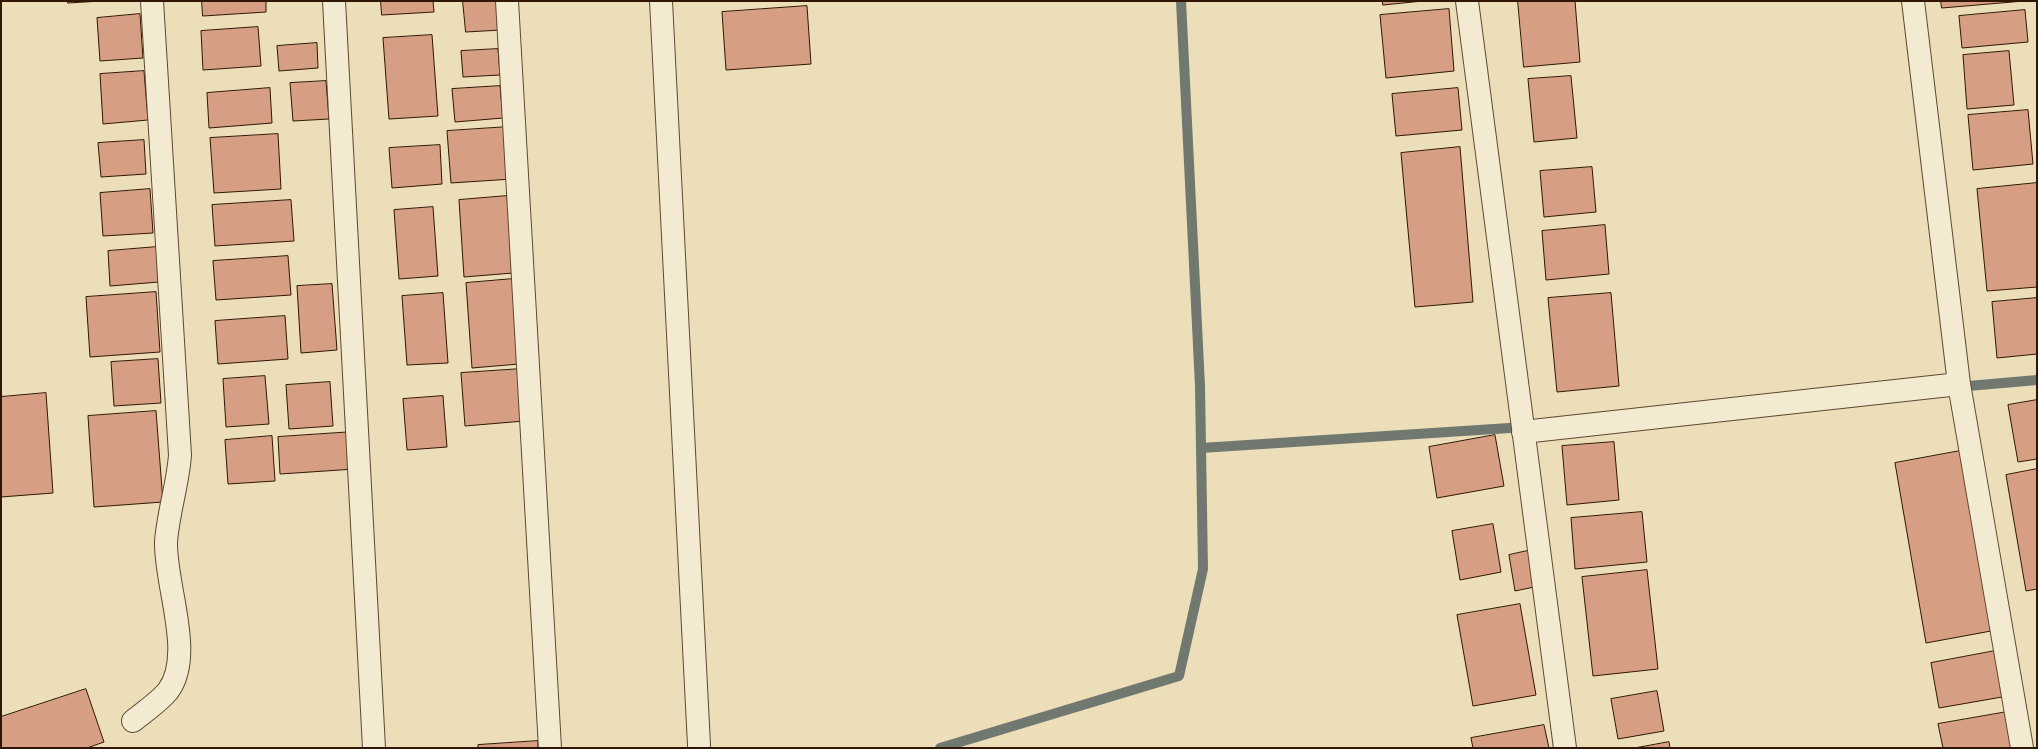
<!DOCTYPE html>
<style>
body{margin:0}
#map{position:relative;width:2038px;height:749px;overflow:hidden;background:#ebdeb8;font-family:"IM FELL French Canon",serif}
canvas{display:block}
.frame{position:absolute;inset:0;border:2px solid #301603;pointer-events:none}
</style>
<div id="map">
<canvas width="2038" height="749"></canvas>
<div class="frame"></div>
</div>
<script>
const c = document.querySelector('canvas').getContext('2d');
c.lineJoin = 'round';
function stroke(path, color, width, dash) {
  c.strokeStyle = color;
  c.lineWidth = width;
  c.lineCap = dash ? 'butt' : 'round';
  c.setLineDash(dash || []);
  c.stroke(path);
}
function fill(path, color) {
  c.fillStyle = color;
  c.fill(path, 'evenodd');
}
const stream = new Path2D(`
 M1181 1 1200 386 1201 448 1525 427
 M1957 387 2037 380
 M940 748 1179 676 1203 569 1201 448`);
const building = new Path2D(`
 M68 1H102L68 3Z
 M202 1H266V12L203 16Z
 M381 1H433L434 12 382 15Z
 M463 1H499L501 30 466 32Z
 M1383 1H1423L1383 5Z
 M1518 1H1575L1580 62 1524 67Z
 M1941 1H2024L1942 8Z
 M807 6 811 64 726 70 722 12Z
 M1449 9 1454 71 1386 78 1380 15Z
 M2025 10 2028 42 1962 48 1959 16Z
 M140 14 143 58 100 61 97 18Z
 M258 27 261 66 203 70 201 31Z
 M432 35 438 116 389 119 383 38Z
 M317 43 318 68 279 71 277 46Z
 M498 49 500 75 463 77 461 51Z
 M2009 51 2014 105 1967 109 1963 55Z
 M144 71 148 120 103 124 100 74Z
 M1571 76 1577 138 1534 142 1528 79Z
 M326 81 329 119 293 121 290 83Z
 M500 86 503 118 455 122 452 89Z
 M270 88 272 123 209 128 207 93Z
 M1458 88 1462 130 1396 136 1392 94Z
 M2028 110 2033 164 1973 170 1968 115Z
 M508 127 512 179 451 183 447 131Z
 M278 134 281 189 214 193 210 138Z
 M144 140 146 174 101 177 98 143Z
 M440 145 442 184 392 188 389 148Z
 M1460 147 1473 302 1415 307 1401 153Z
 M1592 167 1596 212 1544 217 1540 171Z
 M2037 183V287L1987 291 1977 189Z
 M150 189 153 233 103 236 100 193Z
 M507 196 513 273 464 277 459 200Z
 M291 200 294 241 215 246 212 205Z
 M433 207 438 276 399 279 394 210Z
 M1605 225 1609 274 1546 280 1542 231Z
 M157 247 159 282 110 286 108 251Z
 M288 256 291 295 216 300 213 261Z
 M513 279 519 364 472 368 466 283Z
 M332 284 337 350 301 353 297 286Z
 M156 292 160 352 90 357 86 297Z
 M443 293 448 363 407 365 402 296Z
 M1611 293 1619 386 1557 392 1548 298Z
 M2037 298V354L1997 358 1992 302Z
 M285 316 288 359 218 364 215 321Z
 M158 359 161 403 114 406 111 362Z
 M521 369 524 421 465 426 461 373Z
 M265 376 269 424 226 427 223 379Z
 M330 382 333 426 289 429 286 385Z
 M46 393 53 493 1 497V397Z
 M443 396 447 447 407 450 403 399Z
 M2037 400V459L2018 462 2008 405Z
 M156 411 163 502 94 507 88 416Z
 M353 432 355 469 280 474 278 437Z
 M1495 435 1504 486 1437 498 1429 447Z
 M272 436 275 481 228 484 225 440Z
 M1614 442 1619 500 1567 505 1562 446Z
 M1960 451 1991 631 1926 643 1895 463Z
 M2037 469V589L2026 591 2006 475Z
 M1642 512 1647 562 1575 569 1571 518Z
 M1493 524 1501 572 1460 580 1452 531Z
 M1532 550 1539 586 1515 591 1509 555Z
 M1647 570 1658 669 1593 676 1582 577Z
 M1520 604 1536 695 1473 706 1457 615Z
 M1995 651 2002 697 1939 708 1931 663Z
 M86 689 104 742 87 748H1V717Z
 M1657 691 1664 731 1618 739 1611 699Z
 M2007 712 2013 748H1943L1938 724Z
 M1544 725 1549 748H1473L1471 738Z
 M538 741V748H478V745Z
 M1669 742 1670 748H1635Z`);
const street = new Path2D(`
 M334 1 374 748
 M507 1 550 748
 M661 1 699 745
 M1467 1 1565 748
 M1913 1 1959 384 2022 748
 M1523 432 1959 384
 M133 721C144 712 159 702 168 691 195 655 165 586 166 542 168 513 178 484 180 455L152 1`);
stroke(stream, '#717870', 10);
fill(building, '#d69f84');
stroke(building, '#301603', 1);
stroke(street, '#5f4830', 24);
stroke(street, '#f2ead1', 22);
</script>
